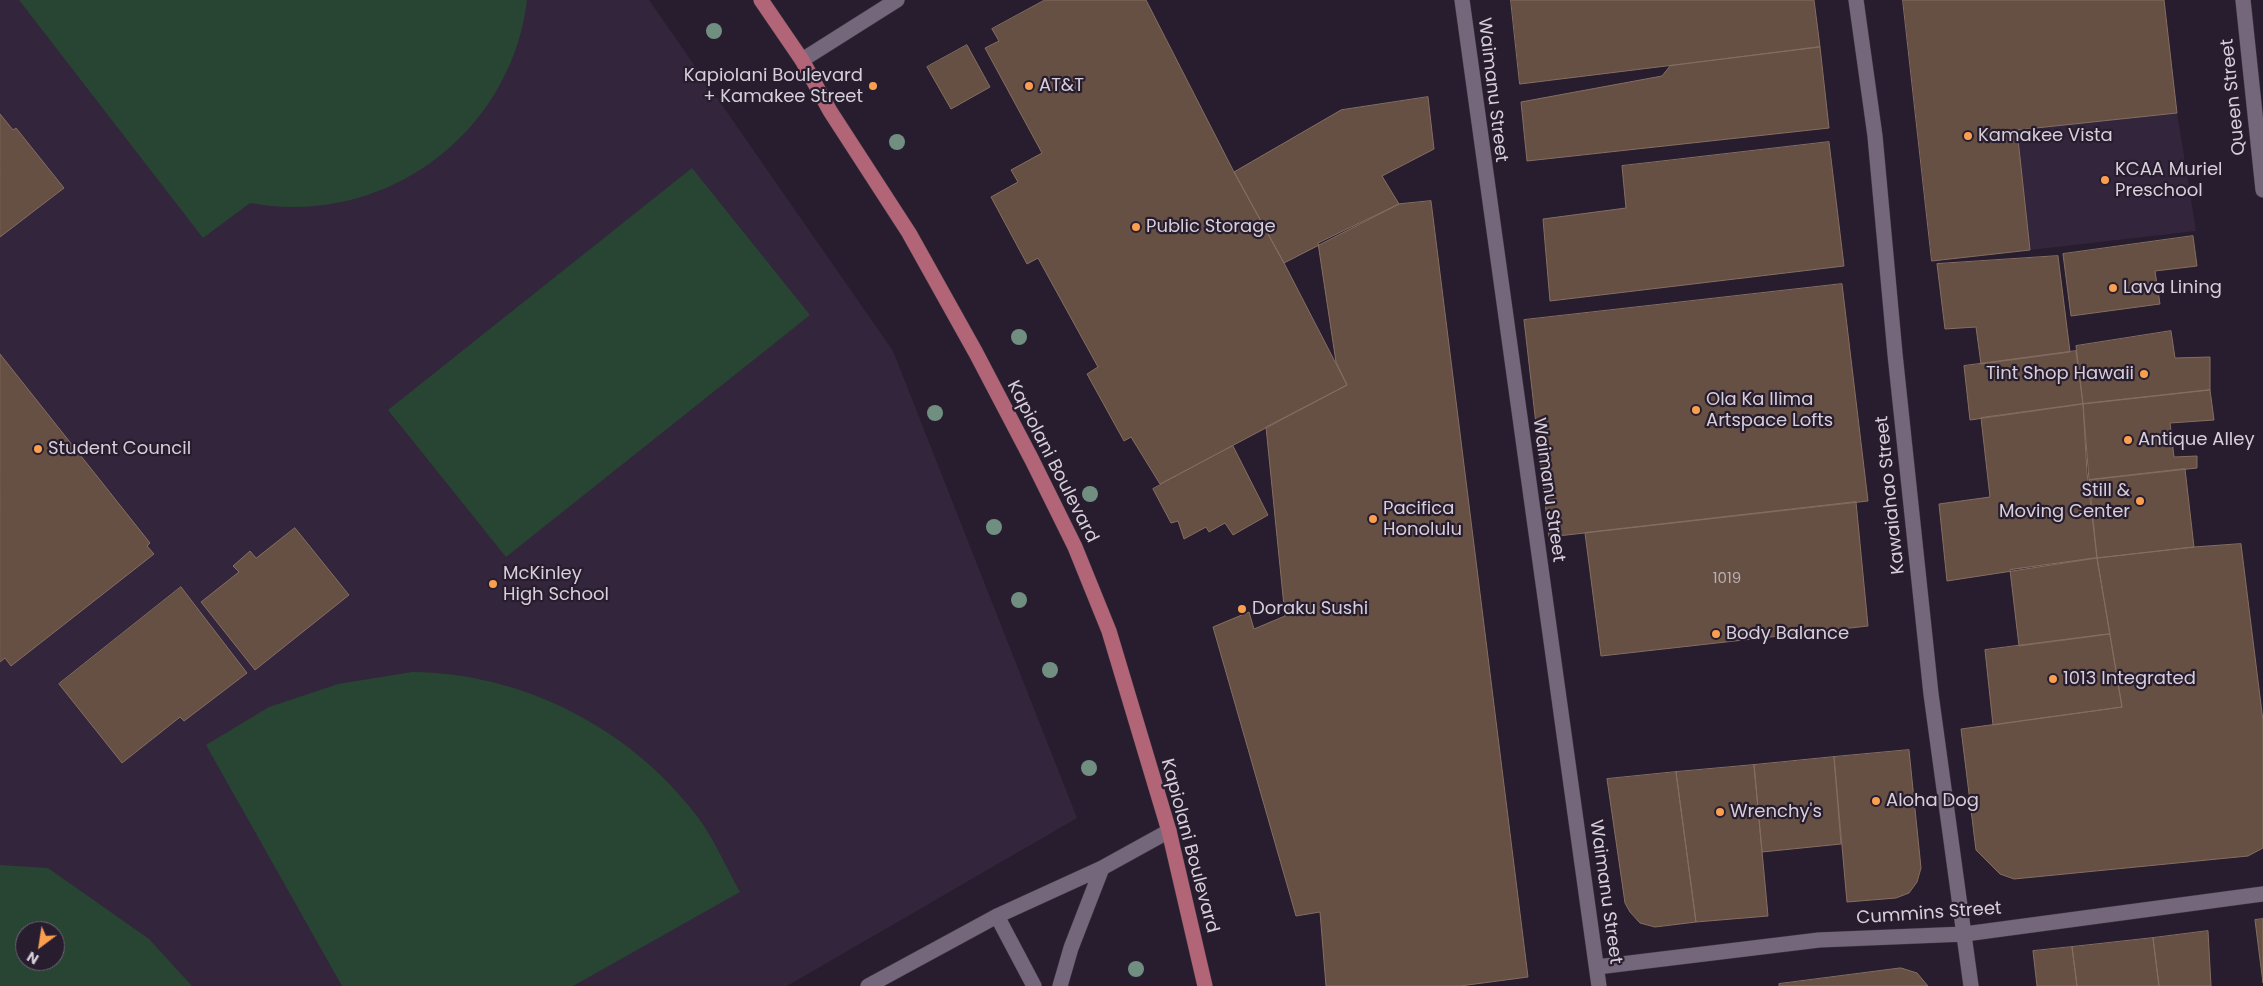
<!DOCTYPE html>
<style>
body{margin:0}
#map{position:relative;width:2263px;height:986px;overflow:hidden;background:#281d2e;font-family:Poppins,sans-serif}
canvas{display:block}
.north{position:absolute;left:15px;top:921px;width:50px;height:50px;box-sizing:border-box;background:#281d2e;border:1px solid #6e6473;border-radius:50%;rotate:211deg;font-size:14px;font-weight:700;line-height:20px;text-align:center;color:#d6cfda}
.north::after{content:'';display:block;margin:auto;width:18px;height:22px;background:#fa9f4f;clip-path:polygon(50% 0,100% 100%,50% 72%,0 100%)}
</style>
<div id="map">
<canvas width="2263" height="986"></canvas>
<div class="north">N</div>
</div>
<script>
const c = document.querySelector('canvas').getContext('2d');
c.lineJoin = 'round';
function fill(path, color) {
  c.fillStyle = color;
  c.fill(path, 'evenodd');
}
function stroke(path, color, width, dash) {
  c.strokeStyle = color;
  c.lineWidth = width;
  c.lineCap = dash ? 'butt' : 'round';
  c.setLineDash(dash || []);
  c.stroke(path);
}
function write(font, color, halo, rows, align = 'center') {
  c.font = font + ' Poppins,sans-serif';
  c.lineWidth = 4.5;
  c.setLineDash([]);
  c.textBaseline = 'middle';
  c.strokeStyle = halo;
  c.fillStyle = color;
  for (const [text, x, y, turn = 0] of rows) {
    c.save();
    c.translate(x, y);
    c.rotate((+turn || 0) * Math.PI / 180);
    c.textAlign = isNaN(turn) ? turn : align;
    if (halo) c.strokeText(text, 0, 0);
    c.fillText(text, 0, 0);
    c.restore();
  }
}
const built = new Path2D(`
 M0 0H649L893 351 1077 818 787 986H0ZM25 931H55V961H25Z
 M2177 113 2196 231 2030 250 2017 130Z`);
const green = new Path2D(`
 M19 0H527C511 135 383 228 250 203L203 238Z
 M692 168 810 315 506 557 388 410Z
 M412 672C523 673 630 728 697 816 714 839 726 867 740 892L573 986H342L206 745 269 707 338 684Z
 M0 865 48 868 149 939 192 986H0ZM25 931H55V961H25Z`);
const building = new Path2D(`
 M1045 0H1146L1234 172 1284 263 1347 385 1160 484 1131 437 1124 441 1087 374 1098 367 1038 258 1027 264 991 197 1018 182 1011 170 1042 153 985 48 999 41 992 29Z
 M1511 0H1814L1820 47 1520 84Z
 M1903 0H2164L2177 113 2017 130 2030 250 1932 261Z
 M967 45 990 87 951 109 927 67Z
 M1820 47 1829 128 1527 161 1521 102 1662 76 1670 66Z
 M1428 97 1434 149 1382 176 1399 204 1284 263 1234 172 1341 110Z
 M0 114 13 130 16 128 64 188 0 237Z
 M1829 142 1844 266 1550 301 1543 219 1626 208 1622 166Z
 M1431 201 1528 977 1460 986H1326L1320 912 1296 916 1213 627 1249 612 1254 629 1285 616 1266 427 1347 385 1336 362 1318 243 1399 204Z
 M2193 236 2197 266 2155 271 2160 304 2071 316 2063 254Z
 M2058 256 2070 352 1981 364 1976 327 1945 329 1937 264Z
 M1842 284 1868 501 1549 537 1524 320Z
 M2171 331 2175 358 2210 357V390L2083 404 2076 346Z
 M2076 351 2083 404 1970 420 1964 366Z
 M0 354 150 543 147 546 154 554 11 666 5 658 0 662Z
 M2210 390 2214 420 2170 423 2174 457 2197 456V468L2089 480 2083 404Z
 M2083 404 2087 473 2097 558 1947 581 1939 504 1990 497 1981 418Z
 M1233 446 1268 515 1233 535 1225 523 1209 532 1206 527 1184 539 1178 521 1171 523 1153 489Z
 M2185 469 2194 547 2097 558 2089 480Z
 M1856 502 1868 626 1601 656 1585 533Z
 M295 528 349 595 255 670 201 602 239 572 233 566 250 551 256 558Z
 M2241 544 2263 721V848L2248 856 2014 879 2000 874 1976 850 1961 729 2122 707 2097 558 2194 547Z
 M2097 558 2110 634 2019 646 2010 570Z
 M181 587 247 673 184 721 180 717 122 763 59 684Z
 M2110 634 2122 707 1993 725 1985 650Z
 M1909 750 1921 868 1917 882 1909 893 1896 898 1847 902 1834 757Z
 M1834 757 1841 844 1762 852 1754 765Z
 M1754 765 1768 916 1696 922 1676 772Z
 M1676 772 1696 922 1655 927 1640 923 1630 912 1625 903 1607 779Z
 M2263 919V983L2255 920Z
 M2208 931 2211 986H2159L2153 938Z
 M2153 938 2159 986H2077L2072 947Z
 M2072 947 2077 986H2037L2033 951Z
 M1901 968 1917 973 1928 986H1779V984Z`);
const service = new Path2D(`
 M997 916 1034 986
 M868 986 997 916 1102 868 1169 831
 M1060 986 1071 948 1102 868`);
const minor = new Path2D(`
 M1462 0 1599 986
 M1856 0 1875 136 1895 354 1931 694 1971 986
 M1597 967 1819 940 1965 934 2263 894`);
const tertiary = new Path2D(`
 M2243 0 2263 190
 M802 60 897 0`);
const primary = new Path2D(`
 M761 0 802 60 830 111 909 233 976 353 1032 460 1075 547 1109 631 1169 831 1205 986`);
const trees = [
 [714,31],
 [897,142],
 [1019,337],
 [935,413],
 [1090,494],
 [994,527],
 [1019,600],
 [1050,670],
 [1089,768],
 [1136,969]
];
const markers = [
 [873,86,5,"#fa9f4f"],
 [1029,86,5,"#fa9f4f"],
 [1968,136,5,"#fa9f4f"],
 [2105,180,5,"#fa9f4f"],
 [1136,227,5,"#fa9f4f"],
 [2113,288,5,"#fa9f4f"],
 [2144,374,5,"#fa9f4f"],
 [1696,410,5,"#fa9f4f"],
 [2128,440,5,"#fa9f4f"],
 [38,449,5,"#fa9f4f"],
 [2140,501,5,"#fa9f4f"],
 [1373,519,5,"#fa9f4f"],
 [493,584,5,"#fa9f4f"],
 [1242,609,5,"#fa9f4f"],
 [1716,634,5,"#fa9f4f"],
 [2053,679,5,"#fa9f4f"],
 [1876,801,5,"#fa9f4f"],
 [1720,812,5,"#fa9f4f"]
];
const numberNames = [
 ["1019",1727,579]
];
const poiNames = [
 ["Kapiolani Boulevard",863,76,"right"],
 ["+ Kamakee Street",863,97,"right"],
 ["AT&T",1039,86],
 ["Kamakee Vista",1978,136],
 ["KCAA Muriel",2115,170],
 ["Preschool",2115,191],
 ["Public Storage",1146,227],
 ["Lava Lining",2123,288],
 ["Tint Shop Hawaii",2134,374,"right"],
 ["Ola Ka Ilima",1706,400],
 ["Artspace Lofts",1706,421],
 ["Antique Alley",2138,440],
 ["Student Council",48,449],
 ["Still &",2130,491,"right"],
 ["Moving Center",2130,512,"right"],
 ["Pacifica",1383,509],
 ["Honolulu",1383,530],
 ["McKinley",503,574],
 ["High School",503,595],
 ["Doraku Sushi",1252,609],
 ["Body Balance",1726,634],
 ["1013 Integrated",2063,679],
 ["Aloha Dog",1886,801],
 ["Wrenchy's",1730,812]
];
const streetNames = [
 ["Waimanu Street",1492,90,83],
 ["Queen Street",2234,97,-96],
 ["Kapiolani Boulevard",1052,462,63],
 ["Waimanu Street",1548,490,82],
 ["Kawaiahao Street",1891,495,-96],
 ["Kapiolani Boulevard",1189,846,75],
 ["Waimanu Street",1605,892,82],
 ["Cummins Street",1929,914,-4]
];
fill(built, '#33253b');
fill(green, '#284433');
fill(building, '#655043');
stroke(building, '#856e61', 1);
stroke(service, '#403744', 16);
stroke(minor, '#403744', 16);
stroke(tertiary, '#403744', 16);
stroke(primary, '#403744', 16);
stroke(service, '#74677b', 15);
stroke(minor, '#74677b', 15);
stroke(tertiary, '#74677b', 15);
stroke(primary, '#b26576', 15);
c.fillStyle = '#708f80';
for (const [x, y] of trees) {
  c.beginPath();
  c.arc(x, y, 8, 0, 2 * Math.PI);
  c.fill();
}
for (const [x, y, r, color] of markers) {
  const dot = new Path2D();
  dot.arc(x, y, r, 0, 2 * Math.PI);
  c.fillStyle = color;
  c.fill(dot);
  stroke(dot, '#281d2e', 2);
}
write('15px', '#baafb4', null, numberNames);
write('18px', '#d6cfda', '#281d2e', poiNames, 'left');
write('18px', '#d6cfda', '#281d2e', streetNames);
</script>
